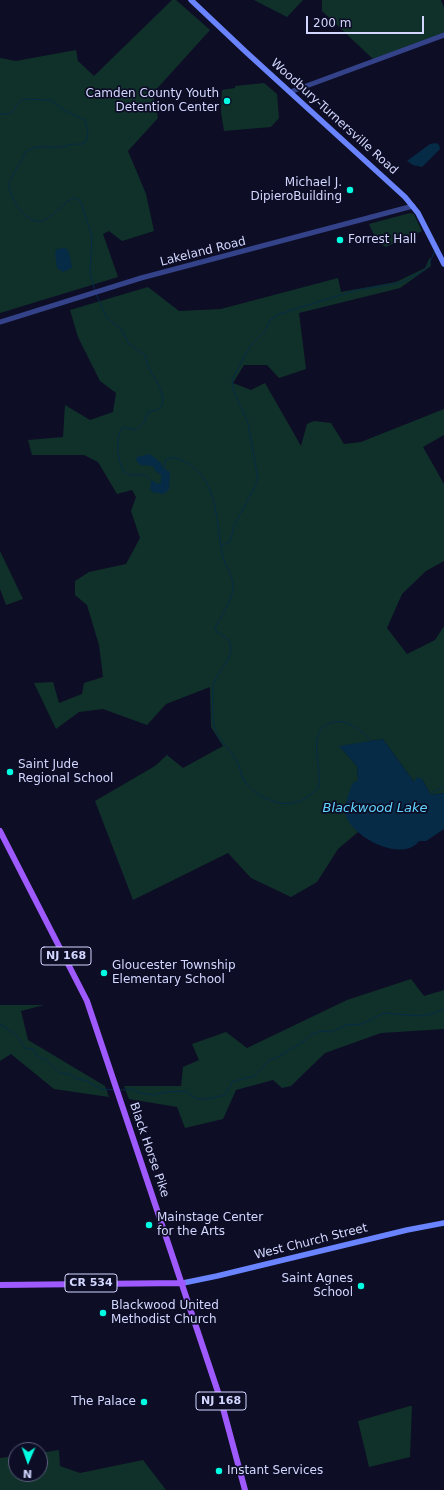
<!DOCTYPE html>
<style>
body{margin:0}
#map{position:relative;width:444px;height:1490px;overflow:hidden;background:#0d0e26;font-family:"DejaVu Sans",sans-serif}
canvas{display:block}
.north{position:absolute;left:8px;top:1442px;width:40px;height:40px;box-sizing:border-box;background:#0d0e26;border:1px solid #5c5e7d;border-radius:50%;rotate:182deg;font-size:11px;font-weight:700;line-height:16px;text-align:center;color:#d3d7ff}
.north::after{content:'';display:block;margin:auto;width:14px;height:18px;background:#00fee3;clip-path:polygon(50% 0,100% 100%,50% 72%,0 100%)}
.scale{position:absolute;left:306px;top:16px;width:118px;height:18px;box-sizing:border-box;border:2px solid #d3d7ff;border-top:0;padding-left:5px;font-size:12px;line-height:14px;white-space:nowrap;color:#d3d7ff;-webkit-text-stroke:3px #0d0e26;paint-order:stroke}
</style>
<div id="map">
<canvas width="444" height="1490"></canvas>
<div class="north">N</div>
<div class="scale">200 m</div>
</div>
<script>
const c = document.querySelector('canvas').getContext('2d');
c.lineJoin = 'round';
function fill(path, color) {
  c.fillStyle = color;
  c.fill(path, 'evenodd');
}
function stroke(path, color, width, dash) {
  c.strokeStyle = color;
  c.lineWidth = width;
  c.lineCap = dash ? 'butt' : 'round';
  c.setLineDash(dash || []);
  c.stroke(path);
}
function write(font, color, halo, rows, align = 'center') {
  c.font = font + ' "DejaVu Sans",sans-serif';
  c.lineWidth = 3.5;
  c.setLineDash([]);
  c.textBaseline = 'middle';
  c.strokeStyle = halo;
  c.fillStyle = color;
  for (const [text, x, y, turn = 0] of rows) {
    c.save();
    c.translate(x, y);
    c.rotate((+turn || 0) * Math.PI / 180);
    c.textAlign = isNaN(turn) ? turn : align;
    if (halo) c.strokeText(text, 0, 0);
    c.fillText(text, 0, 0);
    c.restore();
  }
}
const green = new Path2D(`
 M172 0H176L210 30 153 93 158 118 128 151 146 194 154 231 122 241 109 231 103 234 118 277 0 313V58L16 61 76 50 78 61 94 76Z
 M254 0H303L287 17Z
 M322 0H441L444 8V33L373 59 322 11Z
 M264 83 277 94 279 118 271 127 224 131 221 112 222 90 235 88V86Z
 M410 213 414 214 422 231 386 247 377 242 369 224Z
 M430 257 431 266 400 288 299 313 306 369 279 378 267 365H244L233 383 251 390 265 383 301 446 307 424 314 421 331 423 344 444 361 442 444 409V435L423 447 444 484V561L426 571 402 594 387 628 407 654 435 640 444 626V793L431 795 422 779 414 782 383 739 340 747 357 766 358 780 344 810 358 832 338 849 317 882 291 897 251 878 228 853 133 900 95 801 155 766 167 755 183 768 223 746 211 727 210 687 166 704 147 725 103 709 79 712 56 729 34 683 53 682 59 703 82 694 84 683 103 677 99 645 87 605 75 595V581L89 572 126 564 140 538 131 511 136 497 132 490 117 494 98 462 84 455H32L28 440 63 437 65 405 90 420 113 412 116 393 100 381 78 337 70 310 148 287 179 311 221 309 338 278 341 292 396 282 425 268Z
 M0 551 23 599 6 605 0 589Z
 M411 979 424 996 444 990V1029L381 1033 325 1053 291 1086 282 1088 273 1080 236 1090 223 1119 185 1128 177 1107 129 1099 124 1086H181L183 1067 199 1060 192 1044 226 1032 247 1048 347 1000Z
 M0 1005H44L21 1011 28 1040 105 1086 109 1097 54 1089 11 1054 0 1061Z
 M410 1406H412L410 1457 369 1467 358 1421Z
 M59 1450 60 1466 80 1473 143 1460 166 1490H0V1458L16 1456V1474H40V1453Z`);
const water = new Path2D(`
 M436 143 439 145 440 149 422 167 413 165 407 161 430 144Z
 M64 248 67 249 69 253 72 267 70 269 63 272 57 268 55 253 57 249Z
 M150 454 161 463 163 468 170 472 169 490 163 494 152 492 150 488 152 480 157 484 161 483V474L156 472 153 466 140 465 136 460 137 457Z
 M383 739 414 782 417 777 422 779 431 795 444 793V829L426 841H419C403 864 347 836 345 811 344 805 350 791 352 784L358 780 357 766 339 746Z`);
const stream = new Path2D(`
 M0 114H10L22 99 51 100 64 110 85 120 88 134 86 142C82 145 78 144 74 144 69 145 64 147 59 147 48 148 36 144 26 152 24 155 9 182 9 184 9 199 27 225 43 221 48 220 65 203 72 198H77L81 202 92 237 90 273 95 291
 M96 294 107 318 122 330 129 344 145 355C147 360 147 366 150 370 154 378 172 402 157 410 154 411 151 411 148 412L144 422 136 430 123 427C114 438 118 461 124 472L129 475H146L151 481
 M164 469 165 460 173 457C221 471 214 518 223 557 226 568 234 577 233 589 231 603 221 616 215 628L217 632 228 639C238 657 218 668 214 683 212 689 212 719 214 725 217 740 230 749 237 761 240 767 240 773 243 778 250 792 266 800 280 803 293 806 310 798 318 788 324 767 303 729 334 722 349 719 362 732 372 741
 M222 545 230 542 234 526 258 480 248 423 234 392 232 380 250 346 265 331 271 319 279 314 357 290 400 283 423 271 428 266 435 251
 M430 794 444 786
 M0 1024 16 1035 25 1048 33 1049 38 1057 45 1059 60 1073 70 1074 75 1078 87 1081 101 1089 115 1090
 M120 1090 133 1089 139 1093 153 1095 166 1092 185 1091 197 1099H207L225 1095 233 1081 255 1076 269 1060 276 1058 304 1041 310 1035 320 1031 331 1032 346 1025 362 1024 384 1013 420 1016 432 1014 444 1009`);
const tertiary = new Path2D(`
 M290 92 444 35
 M0 322 141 278 413 206`);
const secondary = new Path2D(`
 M191 0 246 52 405 197 418 213 444 264
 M183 1283 217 1276 407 1230 444 1223`);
const primary = new Path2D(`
 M0 831 87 1001 221 1401 245 1490
 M0 1285 183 1283`);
const markers = [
 [227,101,4,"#00fee3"],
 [350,190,4,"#00fee3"],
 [340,240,4,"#00fee3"],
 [10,772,4,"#00fee3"],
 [104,973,4,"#00fee3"],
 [149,1225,4,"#00fee3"],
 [361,1286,4,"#00fee3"],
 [103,1313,4,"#00fee3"],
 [144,1402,4,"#00fee3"],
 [219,1471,4,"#00fee3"]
];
const shields = [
 [66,956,50],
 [91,1283,52],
 [221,1401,50]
];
const shieldNames = [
 ["NJ 168",66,956],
 ["CR 534",91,1283],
 ["NJ 168",221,1401]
];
const poiNames = [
 ["Camden County Youth",219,94,"right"],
 ["Detention Center",219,108,"right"],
 ["Michael J.",342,183,"right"],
 ["DipieroBuilding",342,197,"right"],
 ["Forrest Hall",348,240],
 ["Saint Jude",18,765],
 ["Regional School",18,779],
 ["Gloucester Township",112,966],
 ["Elementary School",112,980],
 ["Mainstage Center",157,1218],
 ["for the Arts",157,1232],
 ["Saint Agnes",353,1279,"right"],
 ["School",353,1293,"right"],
 ["Blackwood United",111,1306],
 ["Methodist Church",111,1320],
 ["The Palace",136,1402,"right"],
 ["Instant Services",227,1471]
];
const streetNames = [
 ["Woodbury-Turnersville Road",334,117,42],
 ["Lakeland Road",203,252,-14],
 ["Black Horse Pike",149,1150,71],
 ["West Church Street",311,1242,-14]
];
const waterNames = [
 ["Blackwood Lake",375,809]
];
fill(green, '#103129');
fill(water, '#062b47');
stroke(stream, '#062b47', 1);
stroke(tertiary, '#344389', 5);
stroke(secondary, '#6a84ff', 5.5);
stroke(primary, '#9f5aff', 6);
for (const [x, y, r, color] of markers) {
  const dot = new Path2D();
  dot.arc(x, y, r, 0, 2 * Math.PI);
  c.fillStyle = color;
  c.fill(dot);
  stroke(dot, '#0d0e26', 1.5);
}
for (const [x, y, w] of shields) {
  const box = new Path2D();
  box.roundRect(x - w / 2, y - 9, w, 18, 3);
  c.fillStyle = '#0d0e26';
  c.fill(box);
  stroke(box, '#d3d7ff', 1);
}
write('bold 11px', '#d3d7ff', null, shieldNames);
write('12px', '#d3d7ff', '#0d0e26', poiNames, 'left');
write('12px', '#d3d7ff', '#0d0e26', streetNames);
write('italic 13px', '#61d6ff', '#0d0e26', waterNames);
</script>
